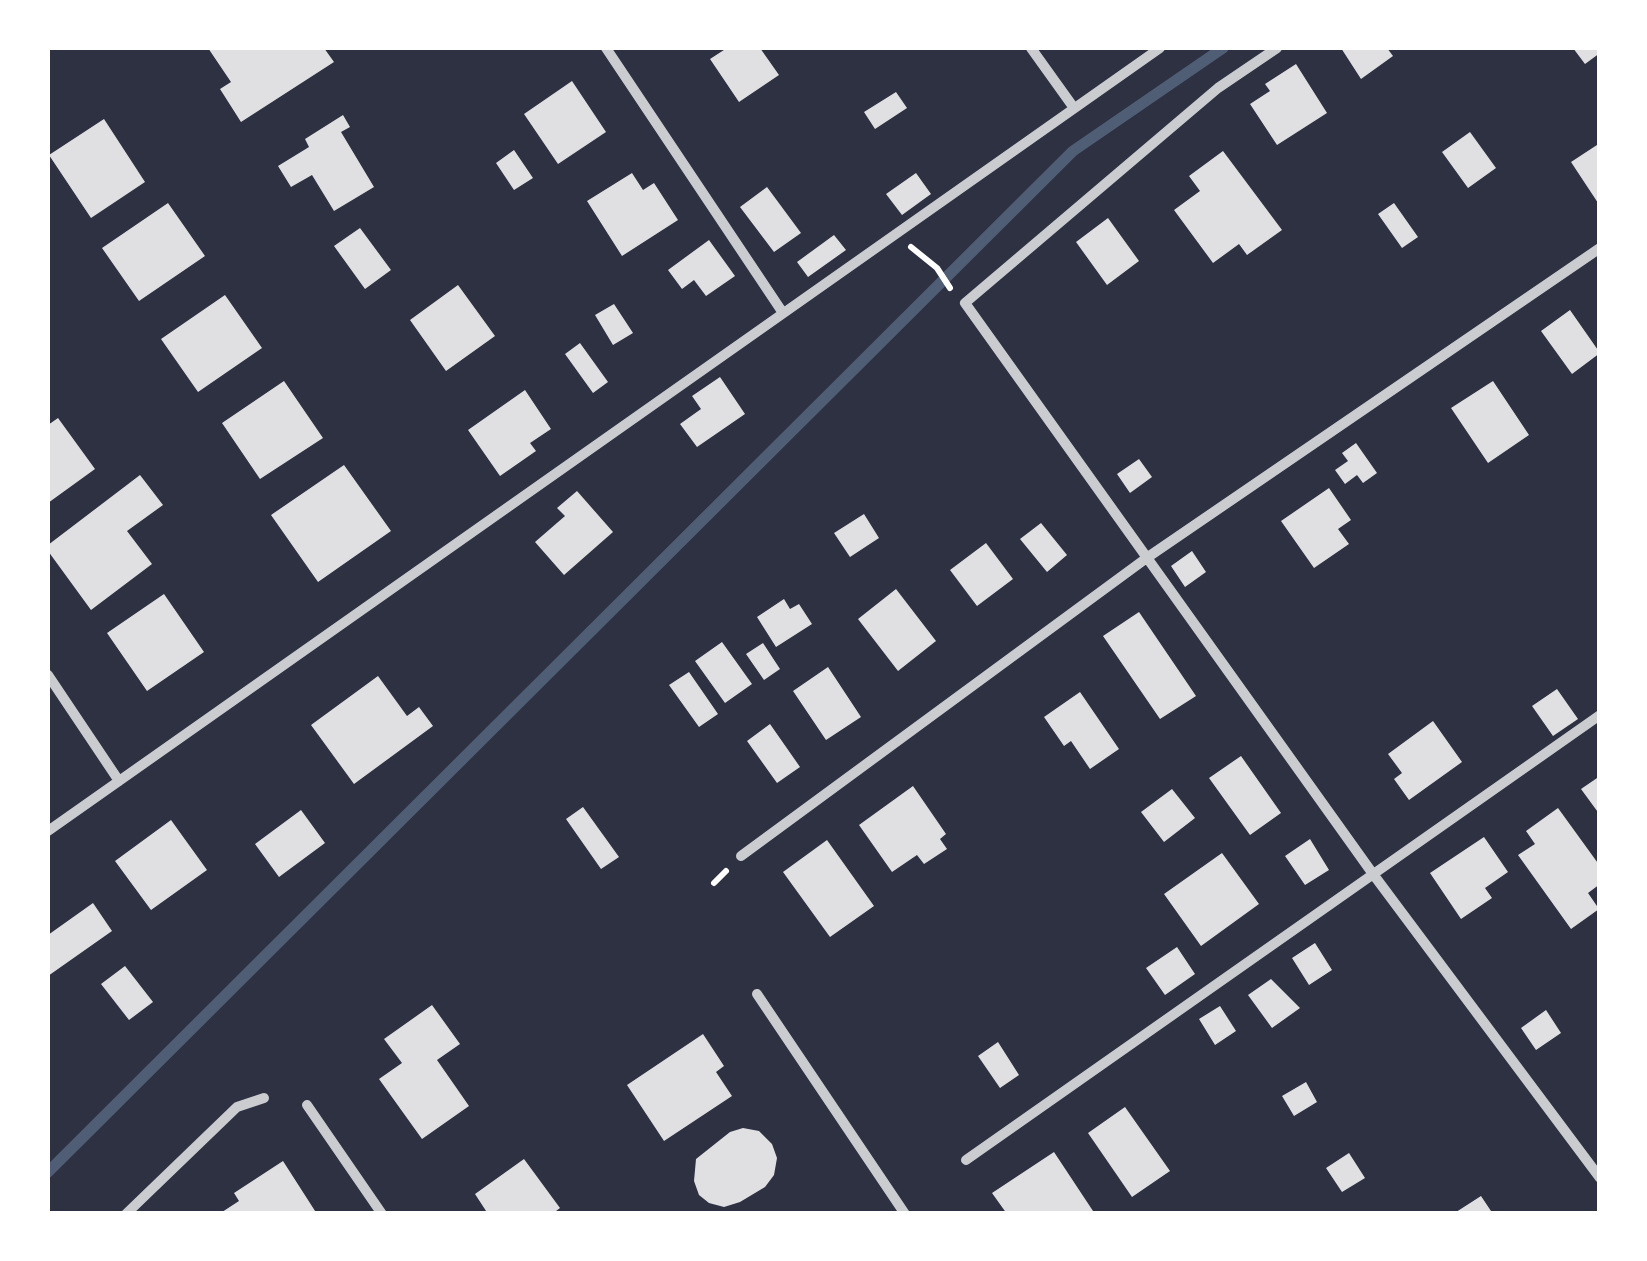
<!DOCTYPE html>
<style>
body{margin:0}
#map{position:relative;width:1647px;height:1261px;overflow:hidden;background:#2d3142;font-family:"Public Sans",sans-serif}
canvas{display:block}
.frame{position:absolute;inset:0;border:50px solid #fff;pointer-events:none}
</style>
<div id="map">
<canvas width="1647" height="1261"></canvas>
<div class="frame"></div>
</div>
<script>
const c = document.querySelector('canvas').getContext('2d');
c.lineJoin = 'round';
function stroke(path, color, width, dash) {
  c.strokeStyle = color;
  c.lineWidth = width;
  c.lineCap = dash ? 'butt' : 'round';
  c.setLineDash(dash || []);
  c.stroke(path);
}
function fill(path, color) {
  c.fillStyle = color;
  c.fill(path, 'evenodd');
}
const stream = new Path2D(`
 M48 1172 1073 151 1223 48`);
const building = new Path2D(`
 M208 48H324L334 62 241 122 220 89 231 82Z
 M727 48H760L779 75 739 102 710 59Z
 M1341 48H1387L1393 56 1361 79Z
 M1573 48H1600V53L1585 64Z
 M1296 64 1327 113 1277 145 1250 104 1270 91 1265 84Z
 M572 81 606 132 558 164 524 114Z
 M896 92 907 108 875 129 864 112Z
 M343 115 350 127 341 132 374 187 334 211 312 175 291 187 278 166 309 147 305 139Z
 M104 119 145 182 91 218 49 155Z
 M1470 132 1496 168 1468 188 1442 152Z
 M1600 143V206L1571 162Z
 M514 150 533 178 514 190 496 163Z
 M1223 151 1282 230 1247 255 1239 244 1213 263 1174 210 1200 191 1189 176Z
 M632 173 643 190 654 183 678 220 622 256 587 201Z
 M916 173 931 194 902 215 886 194Z
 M767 187 801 233 774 252 740 207Z
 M168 203 205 256 139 301 102 248Z
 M1394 203 1418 237 1402 248 1378 214Z
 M1108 218 1139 261 1107 285 1076 242Z
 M360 228 391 270 365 289 334 246Z
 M834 235 846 250 808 277 797 262Z
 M709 240 735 276 706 296 694 280 682 289 668 270Z
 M458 285 495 336 446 371 410 320Z
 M225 295 262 348 198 392 161 339Z
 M614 304 633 333 613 345 595 315Z
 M1570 310 1600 353 1572 374 1541 331Z
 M580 343 608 382 593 393 565 354Z
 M720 377 745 414 697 447 680 424 701 409 692 396Z
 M284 381 323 438 260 479 222 423Z
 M1493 381 1529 435 1488 463 1451 408Z
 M525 390 551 429 530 443 536 451 500 476 468 430Z
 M58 418 95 469 48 503V425Z
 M1356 443 1377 473 1363 483 1357 475 1345 484 1335 470 1348 461 1342 453Z
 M1139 459 1152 477 1130 493 1117 474Z
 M344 465 391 531 318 582 271 515Z
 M140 475 163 505 127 531 152 564 91 610 48 551V545Z
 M1329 488 1351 520 1338 529 1349 544 1314 568 1281 521Z
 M577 491 613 532 564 575 535 542 565 516 557 508Z
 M864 514 879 538 850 557 834 533Z
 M1041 523 1067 555 1047 572 1020 539Z
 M986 543 1013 579 977 606 950 570Z
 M1192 551 1206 572 1185 587 1171 566Z
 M896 589 936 641 898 671 858 619Z
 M164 594 204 652 147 691 107 633Z
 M784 599 790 609 799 604 812 624 776 647 757 617Z
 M1139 612 1196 696 1160 719 1103 636Z
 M722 642 752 684 725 703 695 661Z
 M763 643 780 669 764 680 746 654Z
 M828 667 861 717 826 740 793 691Z
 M689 672 718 714 699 727 669 685Z
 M378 676 407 716 419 707 433 726 354 784 311 725Z
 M1557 689 1578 719 1553 736 1532 706Z
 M1080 692 1119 749 1090 769 1071 741 1064 746 1044 717Z
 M1433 721 1462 762 1409 800 1394 779 1402 773 1388 754Z
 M770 724 800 767 777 783 747 741Z
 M1241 756 1281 813 1250 835 1209 778Z
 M1600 776V815L1581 789Z
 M913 786 946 834 940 839 947 849 924 864 917 855 892 872 859 825Z
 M1172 789 1195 818 1164 842 1141 812Z
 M583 807 619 857 601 869 566 819Z
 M1558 808 1600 866V884L1588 893 1599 909 1571 929 1518 855 1535 844 1526 831Z
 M301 810 325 843 279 877 255 844Z
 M171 820 207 870 151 910 115 861Z
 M1484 837 1508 872 1485 888 1492 898 1461 919 1430 873Z
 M1310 839 1329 870 1305 885 1285 856Z
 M827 840 874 906 830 937 783 872Z
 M1222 853 1259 904 1201 946 1164 894Z
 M93 903 112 931 48 976V935Z
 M1315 943 1332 970 1309 985 1292 958Z
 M1177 947 1195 974 1165 995 1146 968Z
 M125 966 153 1002 129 1020 101 984Z
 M1271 979 1300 1008 1272 1028 1248 995Z
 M432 1005 460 1044 437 1060 469 1106 422 1139 379 1079 402 1063 384 1039Z
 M1220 1006 1236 1031 1215 1045 1199 1019Z
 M1546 1010 1561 1033 1536 1050 1521 1028Z
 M703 1034 724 1066 716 1072 732 1096 664 1141 627 1085Z
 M998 1042 1019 1075 1000 1088 978 1056Z
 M1306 1082 1317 1102 1294 1116 1282 1096Z
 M1125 1107 1170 1171 1132 1197 1088 1133Z
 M743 1128 759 1131 772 1144 777 1158 774 1175 765 1187 740 1202 724 1207 709 1203 699 1195 694 1181 696 1159 730 1132Z
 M1054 1152 1095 1214H1007L992 1193Z
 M1349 1153 1365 1178 1342 1192 1326 1168Z
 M524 1159 560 1208 552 1214H488L475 1194Z
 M283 1161 317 1214H219L239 1201 234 1193Z
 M1481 1196 1493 1214H1453Z`);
const path = new Path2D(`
 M911 247 937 268 950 288
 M714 883 726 871`);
const minor = new Path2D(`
 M606 48 783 313
 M1031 48 1074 108
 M1277 48 1218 88 965 303 1373 874 1600 1178
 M48 675 119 781
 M48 831 1160 48
 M741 856 1148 557 1600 248
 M757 994 905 1214
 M307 1105 382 1214
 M966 1160 1600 715
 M126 1214 237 1107 264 1098`);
stroke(stream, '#4f5d75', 11);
fill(building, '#e0e0e3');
stroke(path, '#fff', 6);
stroke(minor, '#caccd0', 10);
</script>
